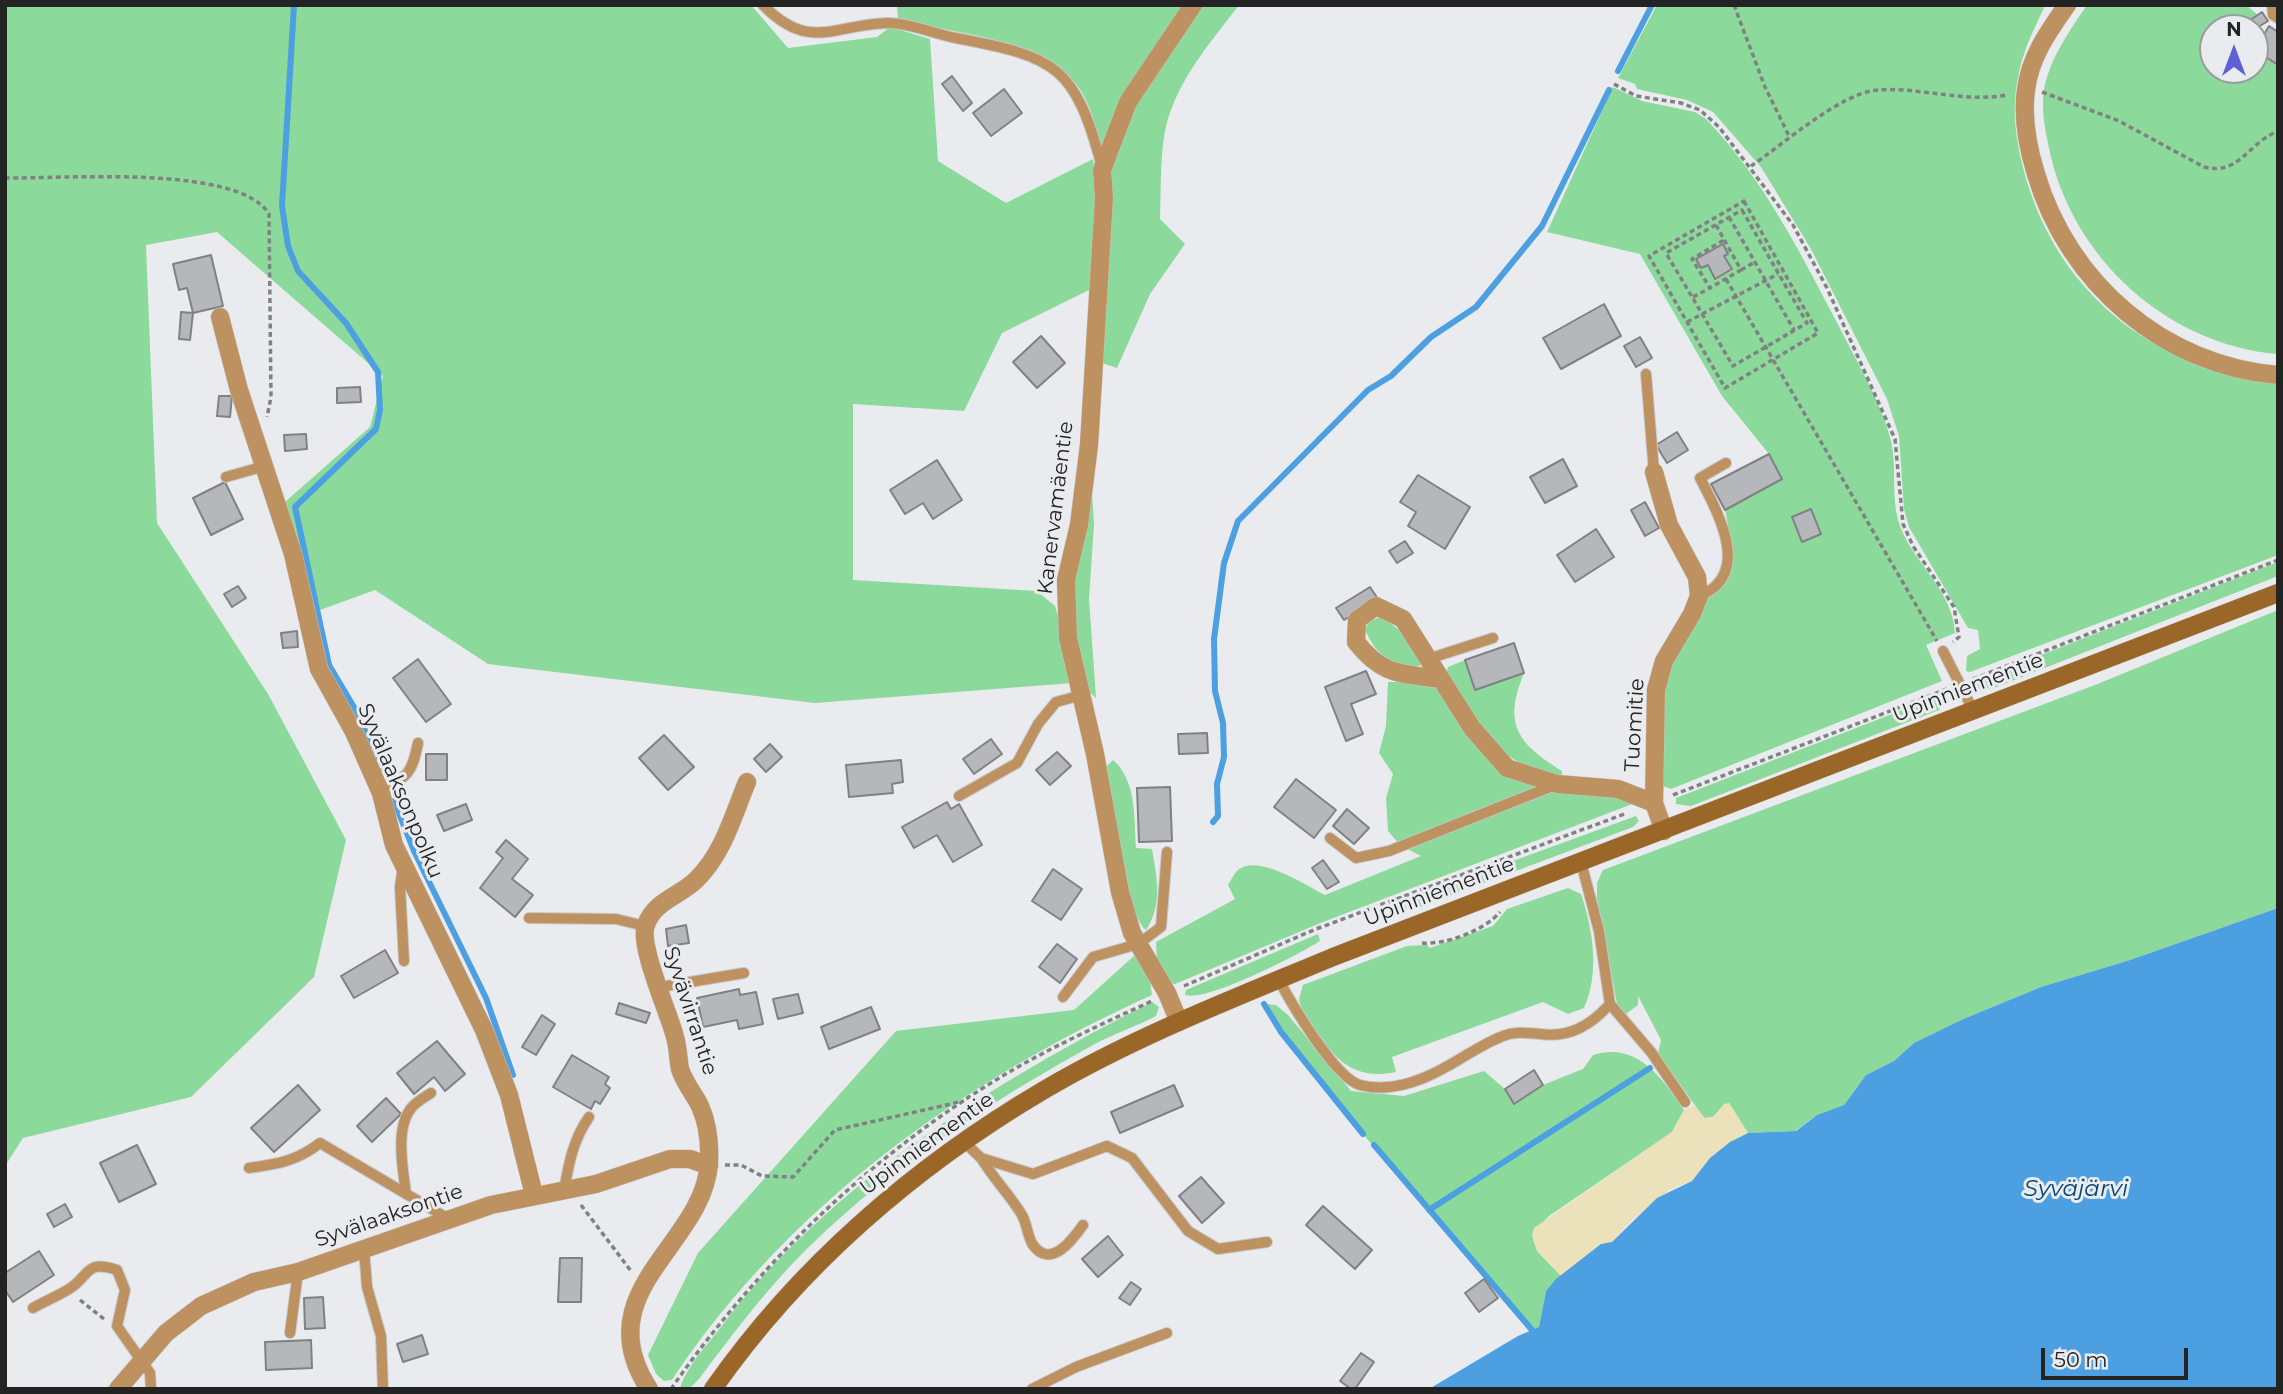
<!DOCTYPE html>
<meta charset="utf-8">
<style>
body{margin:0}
#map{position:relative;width:2283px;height:1394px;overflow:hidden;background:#eaebee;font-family:Montserrat,sans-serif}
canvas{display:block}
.frame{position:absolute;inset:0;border:7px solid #232324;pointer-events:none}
.north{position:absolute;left:2199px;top:14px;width:70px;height:70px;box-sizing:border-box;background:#eaebee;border:2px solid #9a9b9d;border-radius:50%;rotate:0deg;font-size:19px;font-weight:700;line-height:28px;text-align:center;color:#232324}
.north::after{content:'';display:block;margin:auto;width:24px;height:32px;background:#605fd7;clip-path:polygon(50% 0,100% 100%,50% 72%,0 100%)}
.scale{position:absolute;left:2041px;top:1348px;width:147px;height:32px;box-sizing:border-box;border:4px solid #232324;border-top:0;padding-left:9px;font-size:21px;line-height:24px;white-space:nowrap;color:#232324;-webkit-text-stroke:5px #eaebee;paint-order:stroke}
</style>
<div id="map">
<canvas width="2283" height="1394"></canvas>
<div class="frame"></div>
<div class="north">N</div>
<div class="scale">50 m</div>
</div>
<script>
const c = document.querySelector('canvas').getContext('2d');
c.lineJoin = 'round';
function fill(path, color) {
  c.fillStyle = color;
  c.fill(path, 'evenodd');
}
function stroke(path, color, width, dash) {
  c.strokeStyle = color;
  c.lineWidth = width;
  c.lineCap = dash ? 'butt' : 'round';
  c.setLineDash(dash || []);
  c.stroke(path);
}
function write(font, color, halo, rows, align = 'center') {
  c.font = font + ' Montserrat,sans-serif';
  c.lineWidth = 6;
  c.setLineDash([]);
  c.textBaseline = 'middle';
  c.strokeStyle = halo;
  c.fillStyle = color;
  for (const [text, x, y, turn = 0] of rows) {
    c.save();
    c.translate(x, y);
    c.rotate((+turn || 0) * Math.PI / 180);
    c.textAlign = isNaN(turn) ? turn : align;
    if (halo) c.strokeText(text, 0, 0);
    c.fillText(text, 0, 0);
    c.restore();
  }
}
const green = new Path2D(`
 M5 5H751L788 48 877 37 890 27 930 39 938 161 1006 203 1093 159 1099 201 1095 287 1002 333 964 411 853 404V580L1037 591 1055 606 1064 635 1072 683 815 703 488 664 375 590 309 614 285 502 370 427 383 376 217 232 146 245 157 523 268 694 346 840 314 977 191 1097 23 1138 5 1166Z
 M897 5H1184L1102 154C1097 132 1091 102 1076 84 1041 39 952 32 898 21Z
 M1199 5H1239C1208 46 1172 86 1164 137 1160 164 1161 193 1160 219L1185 244 1150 294 1117 368 1099 362 1108 175 1131 105Z
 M1657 5H2041L2044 8C2033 31 2022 53 2018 78 2010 114 2018 153 2029 188 2066 301 2161 371 2278 381V555L1970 672 1966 671 1967 656 1980 649 1978 630 1968 628 1909 527 1904 509 1899 436 1887 399 1811 249 1761 167 1713 112 1687 100 1637 89 1635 84 1618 78Z
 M2087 5H2246L2258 15 2244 25 2246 28H2213V70H2255V50L2278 65V354C2167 345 2071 257 2049 148 2045 130 2041 109 2044 90 2049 60 2070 30 2087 5Z
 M1613 87 1642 101 1695 112 1706 119C1765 180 1804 260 1843 334 1860 368 1882 404 1891 441 1897 467 1891 494 1898 520 1910 561 1953 589 1955 633L1926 645 1942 681 1671 789 1663 786 1659 691 1701 597 1715 592C1728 559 1733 545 1725 510L1782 479 1769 454 1722 396 1640 254 1547 232Z
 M1090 458 1094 524 1089 599 1096 698 1082 685 1069 592Z
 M2278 562V576L1994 688 1980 689 1975 685V681Z
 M2278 610V908L2130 960 2041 987 1961 1020 1914 1043 1894 1061 1866 1075 1844 1105 1817 1115 1795 1131 1748 1133 1729 1103 1713 1117 1704 1118 1658 1053 1661 1040 1638 996V1005L1626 1014 1617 1004 1597 899V883L1603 870 2095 685Z
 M1380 617C1397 625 1418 646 1421 665 1396 675 1373 651 1365 629L1369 622Z
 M1465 660 1475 689 1524 673C1503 724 1517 743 1562 771V776C1553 777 1545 773 1536 770 1489 754 1472 713 1446 673L1448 667Z
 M1388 682H1413L1433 686 1441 693 1499 770 1620 795 1635 803 1323 922 1175 984 1169 983 1157 963 1156 942 1235 899 1228 885C1232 879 1235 871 1241 868 1261 856 1306 885 1325 895L1421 856 1400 845 1388 831 1386 798 1393 774 1379 753 1386 726Z
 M1946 693 1948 699 1939 710 1691 806 1676 804V798Z
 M1113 760C1137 781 1134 818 1136 848L1152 849C1157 879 1163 904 1146 930 1124 912 1111 797 1107 766Z
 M1636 816 1639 821 1633 827 1417 908 1409 905V899Z
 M1568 888 1581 894C1593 930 1600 972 1584 1008L1568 1014 1543 1002 1392 1057 1396 1072C1343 1083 1328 1047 1301 1008L1299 999 1303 985 1407 946 1427 945 1430 948 1493 926 1507 909Z
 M1318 934 1320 941C1298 955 1207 1002 1185 995L1186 990Z
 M1135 955 1150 981 1152 995C964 1080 787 1206 672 1380L664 1381 656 1374 648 1355 698 1253 896 1031 1074 1010Z
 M1152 1002 1159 1007 1156 1016C1135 1027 1113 1034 1093 1045 986 1104 878 1175 793 1263 759 1299 729 1339 699 1379L691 1387 680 1389C685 1368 708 1344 721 1327 828 1185 995 1081 1152 1002Z
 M1264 1004 1276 1005 1288 1015 1351 1091 1404 1096 1484 1071 1505 1089 1514 1104 1543 1085 1583 1069 1593 1055C1637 1041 1662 1078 1684 1110L1672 1132 1549 1216 1532 1234 1537 1251 1561 1276 1546 1291 1539 1327 1532 1330 1363 1134 1281 1032Z`);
const sand = new Path2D(`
 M1729 1103 1748 1133 1730 1142 1710 1158 1692 1181 1671 1189 1632 1220 1612 1242 1601 1244 1561 1276C1550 1263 1527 1247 1534 1228L1672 1132 1684 1110 1694 1105 1705 1118 1713 1117 1724 1104Z`);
const water = new Path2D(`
 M2278 908V1389H1429L1518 1336 1539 1327 1546 1291 1556 1279 1601 1244 1612 1242 1657 1198 1692 1181 1710 1158 1730 1142 1748 1133 1796 1131 1817 1115 1844 1105 1866 1075 1894 1061 1914 1043 1961 1020 2041 987 2130 960Z`);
const stream = new Path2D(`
 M294 5 282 206 288 246 298 271 346 323 378 372 380 410 376 429 295 507 329 665 358 714 382 771
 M1618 71 1652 5
 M394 801 414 851 486 998 513 1075
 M1213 822 1218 816 1217 784 1224 757 1223 723 1215 691 1214 639 1224 563 1238 521 1368 390 1391 376 1431 337 1476 307 1542 226 1609 90
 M1264 1004 1281 1032 1363 1134
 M1374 1145 1532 1330
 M1429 1210 1650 1068`);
const building = new Path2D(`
 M2262 12 2268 21 2255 29 2246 28 2243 25Z
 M2269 26 2278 32V65L2255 50Z
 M952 76 972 103 963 111 942 84Z
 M1004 89 1022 113 991 136 973 113Z
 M1723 244 1728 254 1724 256 1732 269 1715 279 1708 265 1701 268 1696 259Z
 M211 255 223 306 193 313 187 288 179 290 173 264Z
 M1604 304 1621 336 1561 369 1543 338Z
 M181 312 193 313 190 340 179 339Z
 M1041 336 1065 363 1037 388 1013 362Z
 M1640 337 1652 358 1636 367 1624 346Z
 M360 387 361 402 337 403V388Z
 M219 396H232L230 417 217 416Z
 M1677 432 1688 450 1667 463 1656 445Z
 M306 434 307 449 285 451 284 435Z
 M1769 454 1782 479 1725 510 1711 484Z
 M1563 459 1577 486 1545 503 1530 477Z
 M937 460 962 500 933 519 923 503 905 514 890 490Z
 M1418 475 1470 507 1445 549 1408 526 1416 512 1400 502Z
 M225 482 243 519 211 535 193 498Z
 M1645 502 1659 528 1645 536 1631 510Z
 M1811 509 1821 534 1802 542 1792 517Z
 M1596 529 1614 557 1575 582 1557 555Z
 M1405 541 1413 553 1397 563 1389 551Z
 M238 586 246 598 232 607 224 594Z
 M1370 587 1378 599 1344 620 1336 608Z
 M297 631 298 647 283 648 281 633Z
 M1514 643 1524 673 1475 690 1465 660Z
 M418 659 451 704 426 722 393 678Z
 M1366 671 1376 694 1351 704 1363 734 1346 741 1325 687Z
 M1207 733 1208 753 1179 754 1178 734Z
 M664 735 694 767 668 790 639 758Z
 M991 739 1002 754 974 774 963 759Z
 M770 744 782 757 766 772 754 759Z
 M1057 752 1071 766 1050 785 1036 770Z
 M426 754H447V780H426Z
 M901 760 903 782 892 784 893 793 849 797 846 765Z
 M1296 779 1336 810 1314 838 1274 807Z
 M1170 787 1172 841 1139 842 1137 788Z
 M947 802 951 809 959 804 982 845 953 862 937 835 914 848 902 827Z
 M466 804 472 820 444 831 437 815Z
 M1347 809 1369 828 1354 844 1333 826Z
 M506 840 528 859 512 879 533 895 515 917 480 888 503 858 496 852Z
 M1323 860 1339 882 1327 889 1312 868Z
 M1053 869 1082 889 1061 920 1032 901Z
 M686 925 689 943 668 946 666 929Z
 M1057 944 1077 959 1060 983 1039 967Z
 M385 950 398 973 354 998 341 976Z
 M739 989 740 995 756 992 763 1024 739 1029 737 1020 703 1027 697 998Z
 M798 994 803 1013 778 1019 773 999Z
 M619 1003 650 1013 646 1023 616 1014Z
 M871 1007 880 1029 829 1049 821 1027Z
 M542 1015 555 1024 536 1055 522 1047Z
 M437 1041 465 1074 445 1091 434 1077 414 1094 397 1073Z
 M572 1055 609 1077 605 1084 610 1088 600 1104 595 1101 591 1109 553 1087Z
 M1534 1070 1543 1085 1514 1104 1505 1089Z
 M298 1085 320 1110 274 1152 251 1128Z
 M1174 1085 1183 1106 1120 1133 1111 1112Z
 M386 1098 401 1114 372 1142 357 1126Z
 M137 1145 156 1184 119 1202 100 1163Z
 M1201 1177 1224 1203 1202 1223 1179 1196Z
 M65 1204 72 1217 54 1227 47 1214Z
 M1323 1206 1372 1250 1355 1269 1306 1225Z
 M1108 1236 1123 1255 1098 1277 1082 1259Z
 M39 1251 54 1275 13 1302 5 1290V1273Z
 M560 1258H582L581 1302H558Z
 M1484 1279 1498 1298 1479 1312 1465 1293Z
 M1131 1282 1141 1289 1130 1305 1119 1298Z
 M323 1297 325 1328 305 1329 304 1298Z
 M422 1335 428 1354 403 1362 397 1344Z
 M311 1340 312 1368 266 1370 265 1342Z
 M1361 1353 1374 1362 1355 1389H1351L1340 1381Z`);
const path = new Path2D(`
 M1734 5 1765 87 1790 138
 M1614 84 1636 96 1681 103 1700 110 1719 127 1793 225 1827 288 1895 439 1903 524 1913 546 1954 607 1959 637 1953 642
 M2042 92 2119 121 2204 167C2239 176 2248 143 2278 131
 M1751 166C1784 144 1840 93 1878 90 1921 87 1965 103 2007 95
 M5 178C61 179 239 164 269 214L271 397 267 417
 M1744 201 1818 333 1725 388 1649 256Z
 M1742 210 1807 323 1733 366 1666 253Z
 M1729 217 1794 330
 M1716 225 1741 270 1710 288 1692 259 1724 240
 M1741 270 1755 262
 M1726 279 1937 641
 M1693 297 1710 288
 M1687 322 1778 274
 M1973 679 2278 560
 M1673 795 1947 689
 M1400 897 1406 912
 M1422 943C1446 945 1485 930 1500 912
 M1184 986 1316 929 1627 813
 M725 1165H741L762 1176 793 1177 835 1130 964 1101
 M581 1205 631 1271
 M80 1300 104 1319
 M671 1389C762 1258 884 1143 1023 1064 1065 1041 1108 1021 1152 1001`);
const lane = new Path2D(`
 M763 5C810 53 835 24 888 23 910 23 935 34 956 38 1057 57 1075 66 1102 167
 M2272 5 2273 15 2278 18
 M1646 374 1654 472
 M226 477 265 466
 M1699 596C1753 575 1718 513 1700 478L1726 463
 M1943 651 1973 710
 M1428 659 1493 638
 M380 789C408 778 412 773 418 743
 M959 796 1017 763 1038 724 1056 702 1082 695
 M1330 838 1356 858 1389 851 1555 785
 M1581 862 1599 931 1610 1004 1651 1052 1685 1102
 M403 866 400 887 404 961
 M529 918 616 919 645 926
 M1279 980C1291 1003 1335 1078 1360 1085 1378 1090 1400 1087 1418 1080 1448 1070 1474 1047 1503 1036 1516 1031 1527 1033 1540 1034 1570 1038 1591 1025 1610 1004
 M660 987 744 973
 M1063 997 1093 957 1138 944 1161 927 1167 852
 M964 1142 981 1158 1033 1174 1107 1146 1132 1158 1188 1231 1218 1249 1267 1242
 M981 1158C993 1178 1010 1195 1022 1215 1027 1224 1028 1238 1033 1245 1051 1270 1073 1239 1083 1225
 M249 1168C278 1164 297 1161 320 1143L447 1218
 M564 1190C569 1163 573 1140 589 1117
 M406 1194C403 1169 394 1126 413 1106 418 1101 425 1097 431 1093
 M364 1249 367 1287 381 1336 383 1389
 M33 1308C45 1301 58 1296 69 1289 90 1276 85 1259 117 1270L125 1290 117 1326 150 1373 151 1389
 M290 1333 298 1272
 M1032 1389 1076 1367 1167 1333`);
const street = new Path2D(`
 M2067 5C2048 32 2030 57 2026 90 2022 118 2028 148 2036 174 2068 283 2164 366 2278 375
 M220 317 239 390 293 554 319 669 354 732 381 793 394 845 484 1030 509 1095 534 1195
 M1654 472 1669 525 1697 577 1699 596 1692 614 1664 661 1656 690 1654 803 1664 831
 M1440 679C1400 673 1383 676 1356 642L1357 620 1376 606 1403 619 1472 728 1507 768 1557 784 1618 789 1654 803
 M1179 1022 1167 993 1132 933 1120 892 1095 754 1068 638 1066 580 1079 525 1089 445 1104 198 1102 170 1128 102 1193 5
 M118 1389 166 1333 201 1306 254 1282 298 1272 491 1205 596 1184 670 1159H690L709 1166
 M649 1389C585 1291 704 1245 709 1163 710 1143 708 1124 700 1106 694 1094 684 1082 680 1069 678 1058 678 1047 675 1037 669 1013 638 945 646 925 654 901 680 896 696 880 723 854 733 816 747 782`);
const secondary = new Path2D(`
 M713 1389C799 1266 915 1166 1044 1090 1136 1036 1235 998 1333 957L2278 593`);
const streetNames = [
 ["Kanervamäentie",1056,508,-83],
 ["Upinniementie",1968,688,-21],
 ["Tuomitie",1635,725,-87],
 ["Syvälaaksonpolku",400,791,67],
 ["Upinniementie",1439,892,-21],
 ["Syvävirrantie",690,1011,72],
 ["Upinniementie",927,1144,-36],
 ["Syvälaaksontie",389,1216,-19]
];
const waterNames = [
 ["Syväjärvi",2076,1189]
];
fill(green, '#8bd99b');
fill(sand, '#ebe2bc');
fill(water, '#4c9fe1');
stroke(stream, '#4c9fe1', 6);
fill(building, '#b6b7ba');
stroke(building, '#808184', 2);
stroke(lane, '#c6c7ca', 12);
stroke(street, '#c6c7ca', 19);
stroke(secondary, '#c6c7ca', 19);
stroke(path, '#818183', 3.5, [5, 3.5]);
stroke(lane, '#bd9160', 10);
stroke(street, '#bd9160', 18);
stroke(secondary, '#9b6729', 18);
write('21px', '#232324', '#eaebee', streetNames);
write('italic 23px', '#044671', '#eaebee', waterNames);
</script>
